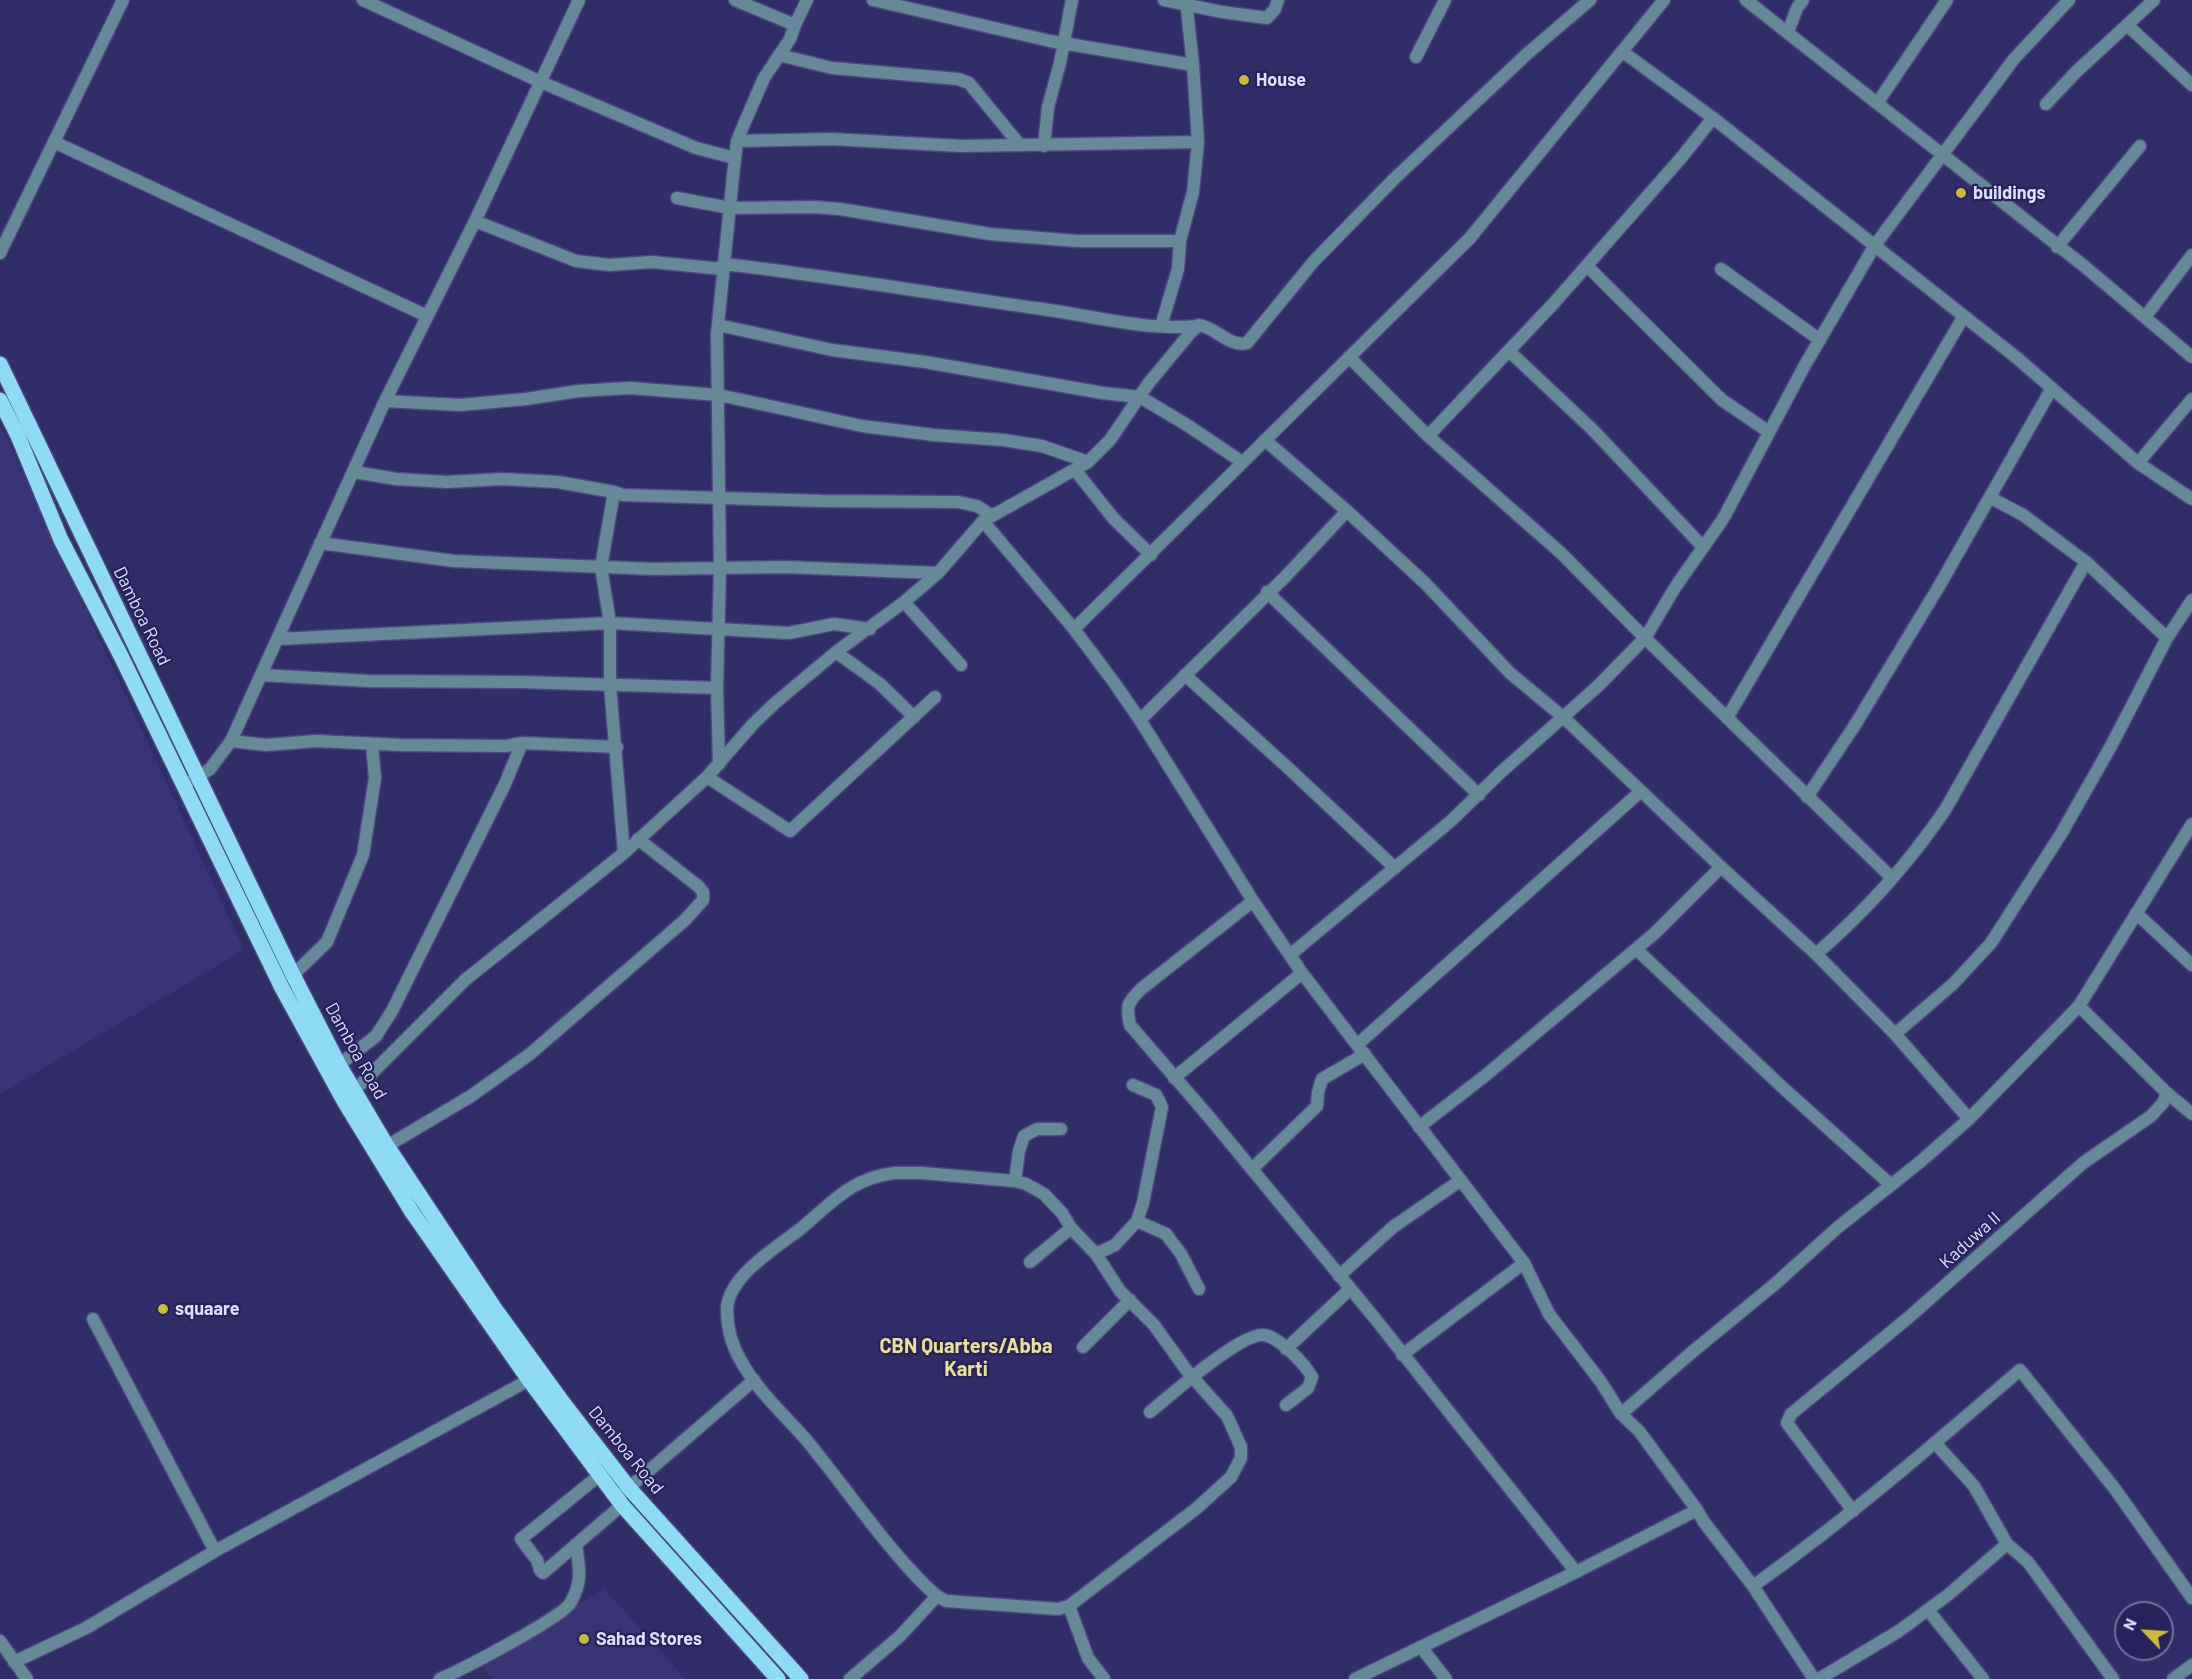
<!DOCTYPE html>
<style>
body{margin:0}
#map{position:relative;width:2192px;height:1679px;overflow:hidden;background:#302d68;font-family:Barlow,sans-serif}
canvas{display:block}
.north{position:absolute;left:2114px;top:1601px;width:60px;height:60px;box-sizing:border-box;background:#27225c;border:2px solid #706e9c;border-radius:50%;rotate:295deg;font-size:16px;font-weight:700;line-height:24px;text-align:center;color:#dddffc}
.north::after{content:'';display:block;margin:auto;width:21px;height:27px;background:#caba3a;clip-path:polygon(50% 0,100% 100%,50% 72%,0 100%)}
</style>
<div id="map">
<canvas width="2192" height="1679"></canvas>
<div class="north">N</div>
</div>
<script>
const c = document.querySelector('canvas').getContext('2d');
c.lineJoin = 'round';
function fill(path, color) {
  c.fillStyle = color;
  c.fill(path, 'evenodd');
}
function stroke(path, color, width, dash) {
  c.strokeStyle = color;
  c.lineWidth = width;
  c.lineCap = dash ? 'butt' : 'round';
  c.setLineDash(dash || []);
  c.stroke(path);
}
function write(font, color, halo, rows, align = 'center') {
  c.font = font + ' Barlow,sans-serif';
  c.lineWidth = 4.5;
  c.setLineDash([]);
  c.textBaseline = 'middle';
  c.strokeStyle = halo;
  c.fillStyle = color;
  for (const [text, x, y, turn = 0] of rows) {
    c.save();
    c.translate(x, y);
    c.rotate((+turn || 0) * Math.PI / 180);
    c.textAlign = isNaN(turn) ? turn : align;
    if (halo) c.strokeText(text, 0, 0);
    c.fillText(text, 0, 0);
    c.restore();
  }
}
const built = new Path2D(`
 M0 424 244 950 0 1094Z
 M604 1589 686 1679H493L478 1661 558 1617Z`);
const minor = new Path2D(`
 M363 0 541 82 696 148 735 158
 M735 0 795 25
 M873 0 1050 41 1193 65
 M1164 0 1222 12 1267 18 1275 9 1278 0
 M1746 0 2084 266 2192 357
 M2127 25 2192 85
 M1788 32 1797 8 1803 0
 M1623 52 1713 118 2017 358 2138 463 2192 499
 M779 55 832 68 958 79 969 83 1019 144
 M1416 57 1445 0
 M1878 102 1947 0
 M2046 104 2076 72 2154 0
 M737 141 831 139 961 146 1198 142
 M54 142 427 316
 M1044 146 1048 107 1060 63 1072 0
 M677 198 730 208 813 207 840 209 990 234 1077 241H1180
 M475 221 576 261 609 265 652 262 723 269
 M2057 247 2140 146
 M0 253 123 0
 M723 264C832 276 940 295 1049 310 1096 317 1150 331 1198 326
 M1587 266 1722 400 1769 432
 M1721 269 1820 340
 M2145 317 2192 255
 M718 325 832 350 925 362 1103 393 1140 397 1187 425 1242 462
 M1161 326 1178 269 1180 241 1193 192 1198 142 1193 65 1186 0
 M1510 352 1593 430 1703 547
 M1349 357 1428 436 1561 553 1645 638 1892 878
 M385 401 460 405 526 399 578 391 630 388 719 395 862 426 934 435 1003 440 1042 446 1088 462
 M1428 436 1554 303 1681 158 1713 118
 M1265 440 1347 511 1425 583 1510 673 1563 717 1721 867 1816 954 1895 1034 1969 1119
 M2138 463 2192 399
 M1075 470 1114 519 1151 555
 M354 472 396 479 447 482 502 479 558 482 614 492 601 567 610 623V685L624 853
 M614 492 623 495 823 501 958 502 977 506 991 515
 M1991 498 2023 515 2086 562 2167 638
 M983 521 1074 629 1113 681 1140 720 1253 901 1302 973 1524 1263 1549 1314 1601 1382 1621 1414 1639 1431 1697 1510 1704 1522 1753 1586 1814 1679
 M320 543 454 561 654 569 784 567 938 573
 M1267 592 1479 795
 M904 602 961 665
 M1074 629 1470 238 1664 0
 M278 639 610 623 789 633 834 624 870 629
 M836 652 880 684 914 717
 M261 675 369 681 520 682 717 688
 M1185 675 1285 765 1395 868
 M1727 718 1964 316
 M1140 720 1285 577 1347 511
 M231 741 266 745 316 741 401 745 506 746 522 743 617 747
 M719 764 717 688 720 567 717 334 733 176 737 141 744 124 764 78 790 39 795 25 807 0
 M707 777 790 831 935 697
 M183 786 210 769 231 741 385 401 475 221 579 0
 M1807 797 1855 725 1938 588 2052 388
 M1253 901 1141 989C1127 1003 1126 1006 1130 1025L1209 1117 1373 1316 1576 1572
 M2136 913 2192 965
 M1636 949 1781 1086 1891 1185
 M1816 954C1865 912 1908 864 1945 810L2086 562
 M1290 955 1452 820 1500 773 1598 686 1645 638 1676 586 1723 519 1805 365 1875 245 2014 59 2069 0
 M293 975 327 942 363 855 375 778 372 744
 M1895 1034 1953 984 1991 943 2061 834 2111 746 2167 638 2192 600
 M1358 1044 1641 791
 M339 1065 376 1036 392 1011 505 784 522 743
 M1174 1078 1302 973
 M354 1091 465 980 624 853 707 777 753 724 775 703 836 652 904 602 938 573 983 521 1088 462 1110 440 1148 384 1191 332 1199 325C1215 327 1231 348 1247 343L1314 261 1394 179 1528 53 1590 0
 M2167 1093 2192 1114
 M1419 1127 1486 1075 1655 933 1721 867
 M387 1146 471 1096 530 1054 685 920 703 900V892L698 886 638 839
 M1252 1169 1317 1106 1318 1092 1322 1079 1365 1054
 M895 1173H922L1015 1181 1026 1184 1044 1194 1062 1213 1071 1228 1096 1254 1120 1291 1154 1325 1187 1371 1227 1416 1241 1447V1458L1231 1477 1197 1508 1069 1606 1058 1609 946 1601 937 1596C925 1587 915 1575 905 1564 870 1525 841 1482 808 1442 786 1416 758 1392 741 1361 732 1346 727 1327 727 1309 728 1277 775 1248 799 1230 831 1204 850 1178 895 1173Z
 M1015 1181 1019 1151 1024 1136 1037 1129H1061
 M1137 1221 1166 1234 1181 1254 1199 1289
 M1096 1254 1115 1245 1137 1221 1143 1203 1162 1107 1156 1095 1133 1085
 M1030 1262 1071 1228
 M1339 1276 1393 1227 1461 1180
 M93 1319 215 1551
 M1083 1347 1130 1300
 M1286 1349 1350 1289
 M1402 1355 1524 1263
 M1150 1412C1170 1396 1241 1332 1264 1335 1279 1337 1305 1364 1312 1377L1308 1388 1286 1405
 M1621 1414 1691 1353 1775 1284 1837 1228 1920 1162 1969 1119 2079 1006 2192 824
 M1936 1444 1974 1486 2007 1544 2028 1562 2113 1679
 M601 1474 521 1539 537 1560 540 1570 543 1573 622 1505
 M623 1493 754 1380
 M1853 1511 1787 1423 1791 1414 1908 1318 2083 1163 2151 1116 2163 1103 2167 1093 2079 1006
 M1753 1586C1847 1519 1933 1445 2020 1370L2115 1489 2192 1598
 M1069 1606 1088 1658 1104 1679
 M1928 1610 1983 1679
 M0 1641 27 1679
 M1421 1647 1446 1679
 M14 1662 86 1628 215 1551 529 1380
 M440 1679C461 1670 564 1617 571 1602 583 1580 579 1568 576 1544
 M850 1679 900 1636 937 1596
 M1355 1679 1576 1572 1697 1510
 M1819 1679 1899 1631 1948 1595 2007 1544
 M2173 1679 2192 1665`);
const major = new Path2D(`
 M0 364 293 975 339 1065 387 1146 495 1309 561 1400 629 1488 801 1679
 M0 400 18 436 61 540 121 656 282 988 344 1101 412 1212 529 1380 622 1505 778 1679`);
const markers = [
 [1244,80,6,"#caba3a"],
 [1961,193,6,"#caba3a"],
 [163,1309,6,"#caba3a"],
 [584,1639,6,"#caba3a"]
];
const poiNames = [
 ["House",1256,80],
 ["buildings",1973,193],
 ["squaare",175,1309],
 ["Sahad Stores",596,1639]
];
const streetNames = [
 ["Damboa Road",142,616,64],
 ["Damboa Road",356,1051,61],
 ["Kaduwa II",1970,1240,-42],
 ["Damboa Road",626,1450,51]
];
const neighbourhoodNames = [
 ["CBN Quarters/Abba",966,1346],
 ["Karti",966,1369]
];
fill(built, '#383476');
stroke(minor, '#4c4980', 15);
stroke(major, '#4c4980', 18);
stroke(minor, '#658996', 12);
stroke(major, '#8edbf6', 15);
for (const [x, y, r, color] of markers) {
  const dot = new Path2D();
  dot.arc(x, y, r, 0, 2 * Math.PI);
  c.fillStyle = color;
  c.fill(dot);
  stroke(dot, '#27225c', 2);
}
write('bold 18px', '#dddffc', '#27225c', poiNames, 'left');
write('18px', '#dddffc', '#27225c', streetNames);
write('bold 20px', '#ebe192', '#27225c', neighbourhoodNames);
</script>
